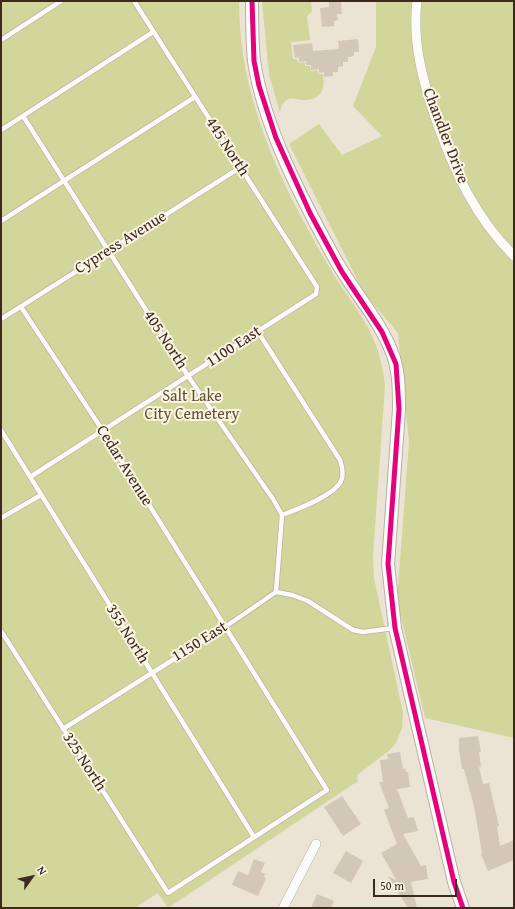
<!DOCTYPE html>
<style>
body{margin:0}
#map{position:relative;width:515px;height:909px;overflow:hidden;background:#ebe3d4;font-family:"Gentium Book Plus",serif}
canvas{display:block}
.frame{position:absolute;inset:0;border:2px solid #3b2a1e;pointer-events:none}
.north{position:absolute;left:12px;top:857px;width:40px;height:40px;-webkit-text-stroke:3px #fcf5e5;paint-order:stroke;rotate:57deg;font-size:11px;font-weight:700;line-height:16px;text-align:center;color:#3b2a1e}
.north::after{content:'';display:block;margin:auto;width:14px;height:18px;background:#3b2a1e;clip-path:polygon(50% 0,100% 100%,50% 72%,0 100%)}
.scale{position:absolute;left:373px;top:879px;width:84px;height:18px;box-sizing:border-box;border:2px solid #3b2a1e;border-top:0;padding-left:5px;font-size:12px;line-height:14px;white-space:nowrap;color:#3b2a1e;-webkit-text-stroke:3px #fcf5e5;paint-order:stroke}
</style>
<div id="map">
<canvas width="515" height="909"></canvas>
<div class="frame"></div>
<div class="north">N</div>
<div class="scale">50 m</div>
</div>
<script>
const c = document.querySelector('canvas').getContext('2d');
c.lineJoin = 'round';
function fill(path, color) {
  c.fillStyle = color;
  c.fill(path, 'evenodd');
}
function stroke(path, color, width, dash) {
  c.strokeStyle = color;
  c.lineWidth = width;
  c.lineCap = dash ? 'butt' : 'round';
  c.setLineDash(dash || []);
  c.stroke(path);
}
function write(font, color, halo, rows, align = 'center') {
  c.font = font + ' "Gentium Book Plus",serif';
  c.lineWidth = 4;
  c.setLineDash([]);
  c.textBaseline = 'middle';
  c.strokeStyle = halo;
  c.fillStyle = color;
  for (const [text, x, y, turn = 0] of rows) {
    c.save();
    c.translate(x, y);
    c.rotate((+turn || 0) * Math.PI / 180);
    c.textAlign = isNaN(turn) ? turn : align;
    if (halo) c.strokeText(text, 0, 0);
    c.fillText(text, 0, 0);
    c.restore();
  }
}
const green = new Path2D(`
 M1 1H239C239 99 280 182 328 265 354 310 380 330 385 386L373 556 374 578 403 713 402 728 396 743 390 750 357 775 358 781 168 908 158 893 135 908H1Z
 M262 1H311L312 12 307 16 310 40 291 42 293 59H297L298 63 305 62V66H310L311 71 318 70V74H323C326 91 320 101 301 100 296 99 290 97 285 101 282 104 281 108 280 112L269 75Z
 M376 1H514V738L425 718 397 600 409 442 398 333 364 293 289 144 319 124 342 155 382 136 353 106 376 47Z`);
const building = new Path2D(`
 M329 1H341L342 14H337L338 20 334 21V26L322 27 320 8 329 7Z
 M358 39 359 52H354V56L348 57V62H343V66L338 67V72H333V76L324 77V72L319 73V69L311 70V65H306V61L299 62V57L295 58 293 45 312 43 313 51 339 49 338 41Z
 M478 736 481 752H479L481 767H479L483 784 489 783 499 826H497L500 846 514 840V860L488 871 481 854 482 853 474 806 464 769H462L459 750V738Z
 M400 752 403 769 405 768 406 772H408L410 787 397 789 408 818 414 817 418 831 403 834 421 866 426 865 428 879 411 882 417 908H408L388 876 397 881 381 853 397 844 384 810 389 808 379 782H383L380 760 388 759 387 754Z
 M342 796 361 824 343 836 324 807Z
 M346 851 363 861 351 883 333 873Z
 M254 859 265 863 261 872 265 874 264 877 266 878 258 896 232 885 238 871 248 875Z
 M317 894 334 901 331 908H311Z`);
const lane = new Path2D(`
 M1 40 61 1
 M23 116 188 376 273 499 282 515 276 592
 M1 130 153 32
 M1 221 195 97
 M1 319 241 167
 M258 332 340 460C342 466 344 475 341 481 335 495 296 510 282 515
 M1 430 254 837
 M30 477 316 294 317 287 134 1
 M1 518 41 495
 M276 592 292 595 308 601 353 630 363 632 394 628
 M1 631 168 893 327 790 103 431 21 307
 M63 729 225 627 276 592`);
const street = new Path2D(`
 M417 1C412 42 423 82 436 120 454 171 475 217 514 256
 M283 908 316 844`);
const secondary = new Path2D(`
 M252 1C252 21 252 41 254 61 264 128 303 201 335 259 354 293 382 322 394 358 399 375 399 392 399 409L388 564 395 628 454 882 463 908`);
const bus1 = new Path2D(`
 M252 1 254 61 259 86 276 138 310 213 342 272 382 332 396 364 399 409 388 564 395 628 454 882 463 908`);
const streetNames = [
 ["Chandler Drive",445,136,69],
 ["445 North",227,147,57],
 ["Cypress Avenue",121,243,-32],
 ["405 North",165,340,57],
 ["1100 East",234,347,-33],
 ["Cedar Avenue",124,466,58],
 ["355 North",127,634,58],
 ["1150 East",200,642,-32],
 ["325 North",84,762,57]
];
const parkNames = [
 ["Salt Lake",192,397],
 ["City Cemetery",192,415]
];
fill(green, '#d2d69b');
fill(building, '#d3c8b8');
stroke(lane, '#b7b0a6', 6);
stroke(street, '#b7b0a6', 10);
stroke(secondary, '#b7b0a6', 14);
stroke(lane, '#fcfbf9', 4.5);
stroke(street, '#fcfbf9', 9);
stroke(secondary, '#fcfbf9', 12);
stroke(bus1, '#e5007d', 5);
write('16px', '#3b2a1e', '#fcf5e5', streetNames);
write('16px', '#5c5232', '#fcf5e5', parkNames);
</script>
